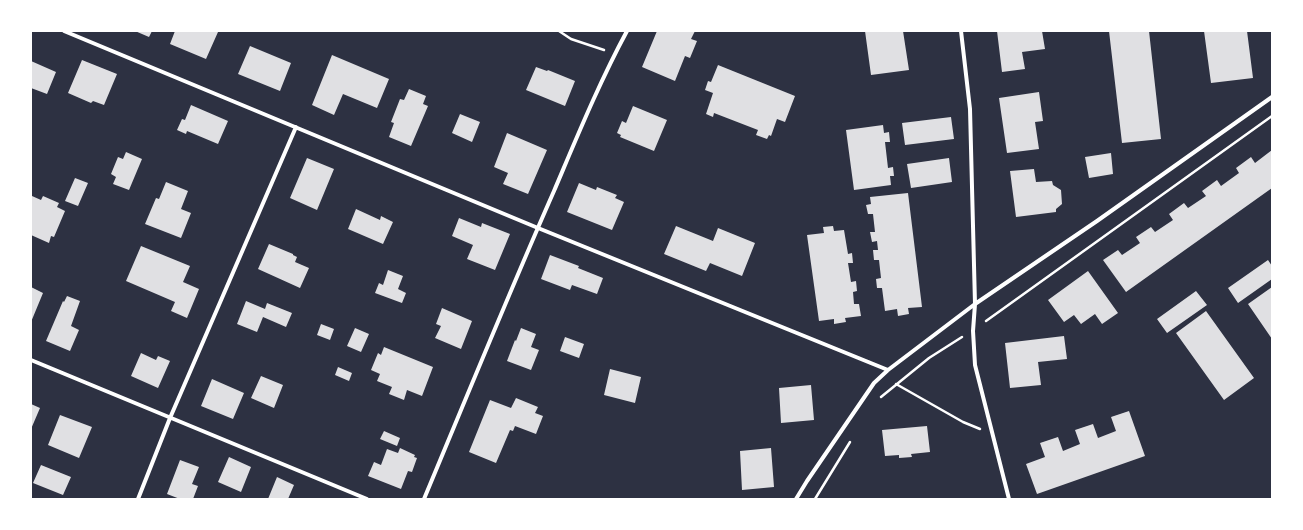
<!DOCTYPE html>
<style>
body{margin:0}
#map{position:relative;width:1303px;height:530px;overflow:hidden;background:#2d3142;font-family:Ubuntu,sans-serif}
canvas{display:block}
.frame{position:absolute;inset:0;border:32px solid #fff;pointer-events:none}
</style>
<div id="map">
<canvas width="1303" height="530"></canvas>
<div class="frame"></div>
</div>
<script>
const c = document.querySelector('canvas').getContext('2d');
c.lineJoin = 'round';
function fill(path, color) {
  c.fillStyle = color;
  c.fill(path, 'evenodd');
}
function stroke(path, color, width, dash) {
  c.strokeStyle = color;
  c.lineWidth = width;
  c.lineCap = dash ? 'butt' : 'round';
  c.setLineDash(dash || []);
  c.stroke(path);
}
const building = new Path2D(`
 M135 31H152L149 37Z
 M175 31H216L218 32 206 59 170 44Z
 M657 31H695L691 39 697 41 690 58 685 56 675 81 642 67Z
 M865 31H903L909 70 871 75Z
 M997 31H1042L1045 49 1022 52 1025 69 1002 72Z
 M1109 31H1149L1161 139 1122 143Z
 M1204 31H1247L1253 78 1211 83Z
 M250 46 291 63 280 91 238 74Z
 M332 55 389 79 377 108 343 94 334 115 312 105Z
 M82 60 117 74 104 105 93 101 91 103 68 93Z
 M31 61 56 72 47 94 31 88Z
 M718 65 795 96 785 122 777 119 771 136 769 135 767 139 756 135 758 130 714 113 713 117 706 114 713 93 705 90 708 81 711 82Z
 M536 67 547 71 548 70 575 81 565 106 526 90Z
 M409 89 426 96 423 104 428 106 411 146 389 137 394 123 391 122 400 99 404 100Z
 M1039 92 1043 121 1035 122 1039 149 1007 153 999 98Z
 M191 105 228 121 218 144 187 131 186 134 177 130 182 119 185 120Z
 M633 106 667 120 654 151 620 137 621 135 617 133 622 121 626 123Z
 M460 114 480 122 472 142 452 133Z
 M951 117 954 139 905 145 902 123Z
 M883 125 884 133 889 132 890 142H885L888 168 893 167 894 176H890L891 185 854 190 846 130Z
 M507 133 547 150 528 194 503 184 508 173 494 167Z
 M1272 150V188L1126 292 1103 260 1118 250 1122 255 1140 243 1136 237 1151 227 1155 232 1173 220 1169 214 1184 203 1188 208 1206 196 1202 191 1217 180 1221 186 1239 173 1236 168 1251 157 1255 163Z
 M126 152 142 159 129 190 113 184 116 177 111 174 118 157 123 159Z
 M1111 153 1113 174 1089 178 1085 157Z
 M307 158 334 169 317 210 290 198Z
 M949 158 952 182 911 188 907 164Z
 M1034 169 1036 182 1052 181 1053 185 1061 190 1062 204 1056 209V212L1016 217 1010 171Z
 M75 178 88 183 78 206 65 201Z
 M166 182 188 191 181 209 191 213 181 238 145 224 156 198 159 199Z
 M579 183 596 190 597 187 617 195 615 198 624 202 612 230 567 212Z
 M908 193 922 307 908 308 909 314 898 316 897 309 885 311 882 288H877L876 279 881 278 879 260H874L873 250H878L877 241 872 242 870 232H875L873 214H868L866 205 871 204 870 197Z
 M32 196 41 200 43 196 59 203 57 207 65 211 54 237 51 236 49 243 31 235Z
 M356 209 380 220 381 216 393 222 383 244 348 229Z
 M459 218 481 227 482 223 510 234 495 270 467 259 473 245 452 236Z
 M676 226 713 241 718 228 755 243 742 276 710 263 706 271 664 254Z
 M833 226 834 231 844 230 848 254 852 253 853 263H848L851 282 856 281 857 291 853 292 854 304H859L861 316 845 318 846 322 834 324V319L819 321 807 235 824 233 823 227Z
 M269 244 293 254V255L297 257 295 262 309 268 300 288 258 269Z
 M141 246 190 266 183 282 199 289 187 318 171 311 175 302 126 281Z
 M550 255 579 266 578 268 603 278 597 294 572 285 570 290 541 279Z
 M1268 260 1272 266V279L1238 303 1228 288Z
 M388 270 403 276 398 289 406 293 402 303 375 293 379 283 383 285Z
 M1088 271 1118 313 1102 324 1095 314 1081 324 1074 315 1064 322 1048 300Z
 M31 287 43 293 31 322Z
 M1272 287V339L1248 304Z
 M1196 291 1207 305 1167 333 1157 319Z
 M67 296 80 301 71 326 79 330 70 351 46 341 63 301 64 302Z
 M246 301 265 309 267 303 292 313 286 327 263 317 257 332 237 324Z
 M442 308 472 321 461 349 435 338 441 326 436 324Z
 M1206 311 1254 378 1224 400 1176 333Z
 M321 324 334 329 330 340 317 335Z
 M355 328 369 334 361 352 347 346Z
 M521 328 536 334 531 347 539 350 531 370 507 361 515 340 516 341Z
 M1064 336 1067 359 1038 362 1041 385 1010 388 1005 343Z
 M565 337 584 344 579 358 560 351Z
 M384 347 433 367 422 396 407 390 404 400 389 394 392 387 377 381 380 374 371 370 378 353 381 355Z
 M141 353 156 360 158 356 170 361 158 388 131 376Z
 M338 367 352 373 349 381 335 375Z
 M610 369 641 377 635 403 604 395Z
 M261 376 283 385 274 408 251 398Z
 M212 379 244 393 233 419 201 406Z
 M811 385 814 420 781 423 779 388Z
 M516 398 538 407 535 413 543 416 536 434 515 426 513 431 510 430 496 463 469 452 490 400 511 408Z
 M31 404 40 408 31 429Z
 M1129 411 1145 456 1037 494 1026 464 1045 457 1040 443 1058 437 1063 451 1080 444 1075 430 1093 424 1098 438 1116 431 1111 417Z
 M60 415 92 427 79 458 48 445Z
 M927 426 930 452 911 454 912 457 899 458V455L885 456 882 430Z
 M384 431 400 438 397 446 380 439Z
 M400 448 415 455 414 457 417 458 412 472 408 471 401 489 368 476 374 462 381 465 387 449 398 453Z
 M771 448 774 487 742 490 740 451Z
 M229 457 251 467 241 492 218 482Z
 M180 460 199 467 192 484 198 486 193 499H180L167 494Z
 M41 465 71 477 63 495 33 483Z
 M277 477 294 485 288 499H268Z`);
const path = new Path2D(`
 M559 31 571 39 604 50
 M986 321 1272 116
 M896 384 963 422 980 429
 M881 397 929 358 962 337
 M815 499 850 442`);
const minor = new Path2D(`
 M64 31 538 228 888 370
 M961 31 970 109 975 304 973 331 975 365 1009 499
 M31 360 367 499
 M138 499 170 418 296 127
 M424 499C467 396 509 293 554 191 577 137 599 83 627 31
 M796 499 807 481 874 383 888 370 975 304 1097 221 1272 97`);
fill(building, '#e0e0e3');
stroke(path, '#fff', 2.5);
stroke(minor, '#fff', 4);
</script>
